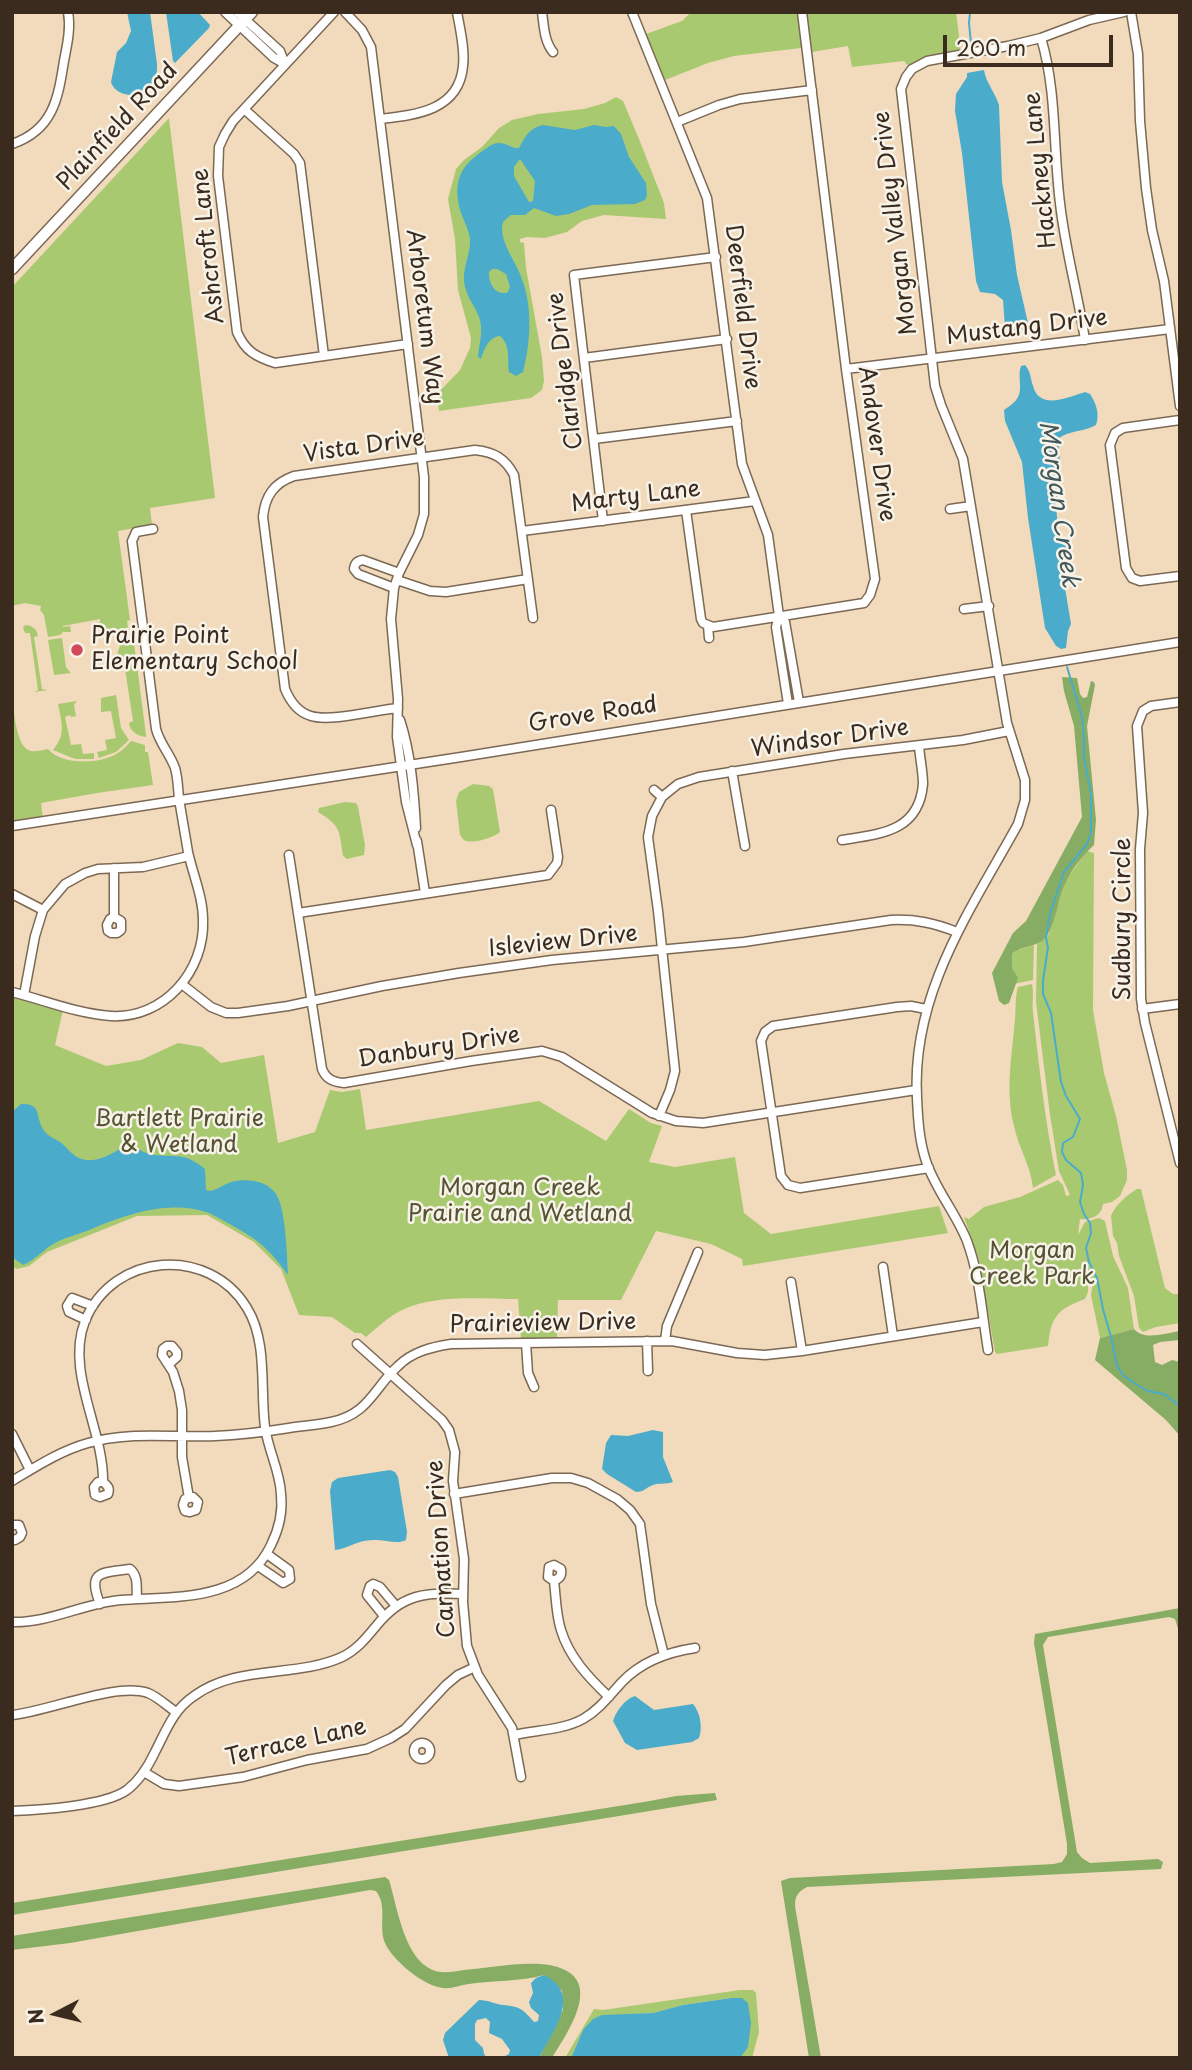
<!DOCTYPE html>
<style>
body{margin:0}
#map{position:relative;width:1192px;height:2070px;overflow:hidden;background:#f2dbbc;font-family:"Playpen Sans",sans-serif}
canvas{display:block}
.frame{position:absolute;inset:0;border:14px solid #3b2a1e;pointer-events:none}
.north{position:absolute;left:21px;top:1979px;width:70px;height:70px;-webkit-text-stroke:5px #f7f3e8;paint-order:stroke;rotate:263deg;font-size:19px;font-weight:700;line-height:28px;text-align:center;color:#3b2a1e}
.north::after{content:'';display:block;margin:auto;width:24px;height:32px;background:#3b2a1e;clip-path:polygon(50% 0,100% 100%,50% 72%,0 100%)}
.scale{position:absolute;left:943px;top:35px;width:170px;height:32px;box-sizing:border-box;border:4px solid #3b2a1e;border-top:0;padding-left:9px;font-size:21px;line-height:24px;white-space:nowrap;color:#3b2a1e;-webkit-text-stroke:5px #f7f3e8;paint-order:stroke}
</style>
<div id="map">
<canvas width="1192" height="2070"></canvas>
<div class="frame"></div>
<div class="north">N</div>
<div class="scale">200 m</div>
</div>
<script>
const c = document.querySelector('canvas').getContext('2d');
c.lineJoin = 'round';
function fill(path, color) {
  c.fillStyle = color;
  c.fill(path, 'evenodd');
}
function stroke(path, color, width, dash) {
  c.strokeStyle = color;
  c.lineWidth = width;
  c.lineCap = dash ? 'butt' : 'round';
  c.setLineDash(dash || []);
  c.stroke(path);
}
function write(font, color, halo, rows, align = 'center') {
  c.font = font + ' "Playpen Sans",sans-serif';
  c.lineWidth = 5;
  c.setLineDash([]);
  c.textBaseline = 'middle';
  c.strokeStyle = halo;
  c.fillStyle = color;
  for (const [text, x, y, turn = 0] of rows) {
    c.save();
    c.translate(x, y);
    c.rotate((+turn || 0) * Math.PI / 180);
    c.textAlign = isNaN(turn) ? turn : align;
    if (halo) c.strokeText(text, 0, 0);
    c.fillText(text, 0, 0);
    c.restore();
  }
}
const green = new Path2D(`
 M691 12H956L961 52 924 59 909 67 904 61 852 67 848 46 812 52 801 48 734 56 708 63 665 80 646 34 682 21Z
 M616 97 623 101 639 139 664 203 666 219 604 215 582 221 567 232 545 238 527 237 520 239V242L524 243 526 268 542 357 544 381 542 390 531 398 439 411 437 394 460 370 470 348 471 338 458 290 455 239 448 199 456 169 464 160 482 147 499 128 512 120 538 114 584 109 605 103Z
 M169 118 215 498 150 508 152 525 118 531 130 620 127 621 128 627 116 634 112 631 102 630 101 628 94 629 93 623 100 622V619L63 626V627L70 626 71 632H63L60 635 48 637 44 615 40 610 41 606 25 603 12 606V287Z
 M25 625C32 625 37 629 38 636L34 637 42 689 48 690 34 692 38 690 30 633H25L23 628Z
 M133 635 146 735V737C138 736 130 732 129 723L133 721 123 656 117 655 121 642Z
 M62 638 66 667 71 673 54 675 48 640Z
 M12 694C14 707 15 748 31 751 36 752 43 750 48 749 62 766 101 764 118 753 123 750 127 745 131 741L145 745V752H148L153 785 97 793 41 803 43 819 12 823Z
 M116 695 121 728 129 740 116 752 99 758 97 752 107 750 105 740 116 738 111 711 101 712V698Z
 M77 701 74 705 76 716 71 717 70 715 65 717 71 745 81 744 83 754 94 753V759H75L53 750C66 734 62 724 58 704Z
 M473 784 489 786 493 789 500 832C495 837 471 845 464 840 462 839 462 837 460 835L456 801 459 792Z
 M345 802 356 803 358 807 365 845 364 855 347 859 343 856C339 830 341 826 318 812L319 808Z
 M1087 851 1094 853 1093 1010 1104 1073 1116 1116 1127 1170V1180L1120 1196 1112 1202 1103 1204C1102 1207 1102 1210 1100 1212 1097 1218 1085 1220 1080 1219L1078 1235 1085 1222 1099 1218 1105 1221 1113 1256 1128 1288 1134 1329 1100 1338 1091 1295 1093 1282 1088 1274V1292L1085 1299C1058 1309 1051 1316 1048 1346L997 1354 995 1352 979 1260 964 1217 969 1219 984 1207 1020 1197 1058 1180 1063 1185 1066 1196 1070 1195 1059 1171 1050 1115 1036 1002 1037 944 1048 936 1066 880Z
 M1034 945 1033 980 1014 984 1017 978 1012 968V954L1018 950Z
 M1032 984C1034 993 1032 1002 1033 1012 1039 1066 1045 1121 1056 1175L1033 1188C1031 1166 1018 1147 1014 1126 1005 1091 1012 1055 1015 1019 1016 1009 1015 996 1018 987Z
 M12 996 63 1010 55 1045 106 1066 141 1060 178 1043 202 1047 221 1063 264 1055 278 1143 315 1132 330 1090 342 1092 360 1089 366 1130 539 1101 606 1141 629 1109 651 1123 662 1126 649 1162 675 1167 735 1157 744 1213 771 1234 939 1206 948 1233 743 1266 742 1259 711 1244 656 1231 621 1300H558L557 1339H521L518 1299C482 1299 435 1294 402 1310 388 1317 378 1327 366 1337L361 1333H355L332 1317 299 1315 281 1269 254 1242 207 1215 137 1216 47 1252 29 1266 17 1269 12 1267Z
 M1137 1189H1141L1165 1288 1173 1294H1180V1323L1156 1327 1143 1332 1139 1328 1134 1296 1119 1256 1117 1243 1113 1236 1111 1216C1115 1205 1127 1195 1137 1189Z
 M740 1990H753L756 1993 759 2032 752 2058H740L743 2053 742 1998H731L683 2005 653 2013 625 2015 583 2030 571 2058H565L594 2009 603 2010Z`);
const forest = new Path2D(`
 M1062 677 1077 678 1080 694 1083 698 1087 697 1091 681 1094 682 1095 685 1087 726 1096 820 1094 845C1084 855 1073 867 1067 880 1059 894 1055 926 1046 937 1037 948 1022 945 1012 954V968L1018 978 1009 1003 1004 1005 999 1001 992 973 1013 933 1026 921 1082 817 1074 726 1064 691Z
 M1134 1329C1144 1341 1166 1333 1180 1331V1340L1160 1342 1153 1345 1155 1362 1162 1365 1172 1360 1180 1362V1436L1166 1420 1095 1360 1100 1338Z
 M1180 1608V1635L1175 1619 1169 1617 1048 1637 1043 1645 1077 1852 1082 1858 1090 1863 1158 1859 1163 1862 1161 1869 807 1887C795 1893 794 1900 796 1912L821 2058H809L781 1881 790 1878 1054 1864 1062 1862 1067 1854V1844L1034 1643 1035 1634Z
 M715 1793 717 1800 12 1915V1903L650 1801 676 1796Z
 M385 1877 389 1880C397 1906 403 1951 427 1967 439 1975 451 1972 464 1970 491 1968 540 1957 565 1970 600 1987 566 2035 552 2058H539L563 2010 562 1991 544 1975C520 1982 494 1980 469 1984 460 1985 452 1989 443 1988 424 1986 393 1961 385 1943 378 1927 388 1906 376 1891L370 1890 70 1943 12 1950V1936Z`);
const water = new Path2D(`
 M127 12H150L157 64C158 79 152 89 138 96 127 95 115 94 111 82L117 52 126 43 131 31Z
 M166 12H198L210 25 209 28 175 63 173 61Z
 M984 70C986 83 995 92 999 105L1002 182 1011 230 1017 275 1028 323 1029 327 1013 333 1007 332 1005 328 1003 300 995 294 980 292 976 281 962 153 955 111 956 94 967 77V73Z
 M543 125 575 130 594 125 606 127 614 126 621 134 629 157 646 183 647 195 645 200 635 204 592 205 569 214 556 216 534 208 525 215H511C506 219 502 221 502 228 502 245 514 259 520 274 533 304 531 341 523 372L516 376 509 372C507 360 511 345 500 336 489 337 484 349 481 359L478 357C479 344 483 334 480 320 476 306 465 296 464 281 463 266 471 253 470 239 469 230 464 222 461 213 454 190 456 171 476 156 483 151 491 143 499 143 507 143 512 149 519 148 525 137 529 128 543 125ZM520 159 535 181 533 201 529 202 514 176V167ZM492 269H497L506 274 510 287 507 293C494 294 489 284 489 272Z
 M1025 365C1031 372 1030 377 1033 386 1040 411 1068 397 1085 392L1090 394C1096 403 1100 414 1096 425 1084 432 1069 430 1058 439L1061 474 1056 506 1058 529 1069 552 1070 563 1064 582 1071 624 1068 631 1066 648 1061 649 1056 646 1045 628 1028 518 1022 462 1005 421 1004 410C1008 407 1016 402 1018 397 1023 388 1017 376 1021 366Z
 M21 1104C42 1103 35 1116 43 1129 47 1136 54 1138 60 1142 67 1147 73 1157 82 1159 98 1164 115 1152 128 1144 136 1146 141 1152 149 1154 173 1159 182 1150 205 1169L206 1190 211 1191C218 1189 225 1184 231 1182 246 1178 267 1180 276 1194 286 1209 287 1256 288 1275 271 1251 259 1240 233 1226 225 1221 217 1217 209 1213 168 1198 121 1216 84 1232 76 1235 67 1237 59 1241 45 1247 36 1260 23 1265L12 1257V1112Z
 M653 1430 663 1432V1457L673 1482C666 1485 658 1482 651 1486 644 1489 643 1492 636 1492L607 1474 602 1469 606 1443 611 1435 628 1436Z
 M390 1470 395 1472 398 1477 407 1532 406 1540C397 1545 384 1539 373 1540 356 1540 348 1549 335 1550L330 1491 332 1482 338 1478Z
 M635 1696 654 1710 693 1704C700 1712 703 1727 699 1738L692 1742 637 1750 625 1743 613 1721C616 1711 625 1699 635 1696Z
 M544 1975C583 1994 553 2031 539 2058H491L503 2057 509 2054 510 2050 502 2039 489 2033 490 2022 486 2018 477 2020 475 2024V2040L483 2048 484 2054 487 2058H449L443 2040 445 2033 479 2000C489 2000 494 2004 503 2005 520 2007 522 2008 534 2022L538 2021 539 2015 531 2008 529 2002 533 1993 531 1983 536 1978Z
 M731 1998H742L748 2003 751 2023 748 2047 740 2058H571L583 2030 593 2019 602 2015 653 2013 683 2005Z`);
const stream = new Path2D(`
 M970 12 969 23 971 43
 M1067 667 1082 717 1084 737V758L1091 793V833L1087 844 1064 872 1050 914 1046 938 1048 948 1043 980V994L1051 1013 1061 1082 1066 1096 1080 1119 1073 1137 1063 1143 1062 1152 1066 1160 1081 1173 1083 1185 1080 1202 1084 1214 1090 1223 1091 1233 1086 1248 1089 1262 1097 1278 1103 1309 1111 1337 1117 1366 1124 1376 1134 1383 1148 1391 1164 1394 1180 1406`);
const minor = new Path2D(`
 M225 12 274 58 285 64
 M237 12 280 51 285 64
 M334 12 233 121 225 134 219 147 218 176 237 332C245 351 256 357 275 363L408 344
 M345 12 362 30 371 47 424 477V514L418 535 399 573 394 588 391 619 398 699 397 737 406 802 417 845
 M542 12C544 26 544 41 553 52
 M632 12 707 198 742 464 768 535 779 616 776 627 788 704
 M1131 12 1138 54 1140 121 1146 188 1152 230 1164 281 1180 406
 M1041 38C1057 91 1053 148 1060 203 1065 249 1078 294 1085 340
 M244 109 294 154 300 163 324 356
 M380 119C415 115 459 111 463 66 465 49 460 29 457 12
 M677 122 719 105 740 99 812 90
 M12 144C53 130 58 99 64 61 67 45 71 29 68 12
 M584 358 727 339
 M846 369 1170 329
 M1180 420 1123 428 1115 433 1110 445 1126 568 1132 578 1140 581 1180 576
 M594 439 737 421
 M950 509 971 506
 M686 510 701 619 703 623 713 627 864 603 870 595 875 579 846 369 802 12
 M603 521 574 275 716 257
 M522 531 755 501
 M397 580 430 591 446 592 528 579
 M394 588 358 574 354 569C355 563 357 561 363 560L399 573
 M964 609 989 606
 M779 616 785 622 799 702
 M708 626 709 638
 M1180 702 1151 706 1143 711 1137 726 1143 813 1140 849 1141 999 1145 1023 1180 1163
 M398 708C376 710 330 722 311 716 297 712 290 701 285 689L263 517C265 496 274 483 294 476L475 450C494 452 505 458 514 475L533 618
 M400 720C411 754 414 792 416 828
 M732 771 745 846
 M654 790 662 797
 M12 826 461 757 1180 642
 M842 840C880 834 919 832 923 784 923 772 920 759 919 746
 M417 841 425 893
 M289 855 322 1069C326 1079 333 1082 344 1083L471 1061 542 1051 562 1057 652 1113 676 1121 703 1123 916 1090
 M114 868V917L110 919 107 925 108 931 111 933H117L121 930V921L114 917
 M12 894 43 910
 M298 913 548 875 557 863 558 857 551 810
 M183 985 211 1007 226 1013H238L288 1006 382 986 459 973 552 960 744 942 891 920C916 919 934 923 957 932
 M12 992C44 1000 78 1014 111 1016 164 1019 205 971 203 920 203 897 193 875 188 852 185 835 182 817 179 799 178 789 178 778 175 768 170 754 160 744 156 729L132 541 136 532 153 529
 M24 995 35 936 43 910 65 884 85 873 98 869 143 867 189 856
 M926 1009 911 1006 897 1007 773 1026 765 1032 761 1041 781 1176 788 1185 800 1188 929 1168
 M1142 1009 1180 1004
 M659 1116 670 1090 675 1071 658 911 648 837 652 816 662 797 678 784 699 777 844 754 963 740 1009 731
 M883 1267 893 1336
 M791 1282 802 1351
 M86 1320 69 1312 67 1306 72 1298 93 1306
 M647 1341 648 1371
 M665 1341 667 1326 698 1252
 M526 1343 528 1373 534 1387
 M357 1344 442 1420 449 1430 455 1452 453 1481 464 1559 463 1602 467 1646 478 1675 512 1728 521 1777
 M988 1350C982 1314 980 1276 967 1241 956 1213 935 1189 926 1161 919 1140 918 1119 917 1098 911 994 970 911 1018 824L1025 800V780L1007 723 963 459 941 405 935 386 901 89 906 77 912 69 927 61 1008 46 1041 38 1089 20 1124 12
 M169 1364 177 1357V1352L172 1346H167L163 1349 162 1355 173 1372 179 1391 182 1410V1457L189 1498 193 1497 198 1502 196 1510 190 1512 185 1511 183 1505 185 1499 189 1498
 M12 1434 30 1470
 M12 1481C37 1466 60 1451 88 1443 130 1431 172 1438 215 1436 239 1435 264 1432 289 1428 302 1426 317 1425 331 1422 369 1414 373 1389 398 1366 412 1352 431 1347 451 1344L672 1341 737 1353 765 1355 802 1351 983 1322
 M454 1494 552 1478H571L588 1483 617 1499 630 1510 640 1524 651 1604 664 1655
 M12 1525H19L22 1533 20 1537 15 1540 12 1539
 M258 1566 283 1583 290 1579 289 1570 267 1554
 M554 1581C560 1578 562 1576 561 1569L554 1565 549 1567 548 1577 554 1581C556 1597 556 1615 561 1630 569 1657 589 1678 609 1697
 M100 1604C87 1570 101 1573 130 1569 139 1576 136 1589 137 1599
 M384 1616 367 1595 370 1586 373 1584 380 1587 396 1606
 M12 1622C50 1623 84 1603 121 1600 174 1596 244 1603 271 1545 279 1529 283 1512 281 1494 280 1471 268 1450 265 1427 260 1389 268 1342 247 1308 209 1245 113 1252 85 1321 65 1372 104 1430 103 1482 108 1486 110 1488 108 1494L100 1497 95 1495 94 1487 98 1482H103
 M12 1715C50 1711 116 1682 148 1693 158 1697 167 1706 176 1712
 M514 1735C536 1730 563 1730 583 1719 599 1710 610 1695 622 1682 642 1661 668 1652 695 1648
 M414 1751a8 8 0 1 1 16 0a8 8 0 1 1-16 0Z
 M144 1772 164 1784 179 1786 243 1777 307 1760 367 1749 391 1738 405 1729 446 1685 458 1675 475 1667
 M12 1811C40 1810 105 1806 127 1790 140 1780 148 1767 155 1752 166 1731 173 1710 194 1696 237 1664 296 1678 342 1657 357 1650 367 1637 377 1625 402 1594 426 1592 463 1594`);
const major = new Path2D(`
 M12 269 252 12`);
const markers = [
 [77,650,7,"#d1495b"]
];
const streetNames = [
 ["Plainfield Road",118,127,-47],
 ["Hackney Lane",1041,170,-96],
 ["Morgan Valley Drive",896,223,-97],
 ["Ashcroft Lane",209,246,-96],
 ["Deerfield Drive",742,307,83],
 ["Arboretum Way",424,317,83],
 ["Mustang Drive",1027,328,-7],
 ["Claridge Drive",566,371,-97],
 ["Andover Drive",876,444,82],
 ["Vista Drive",364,447,-8],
 ["Marty Lane",636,497,-7],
 ["Grove Road",593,715,-9],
 ["Windsor Drive",830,739,-8],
 ["Sudbury Circle",1124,919,-90],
 ["Isleview Drive",563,942,-6],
 ["Danbury Drive",439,1048,-9],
 ["Prairieview Drive",543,1324,-1],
 ["Carnation Drive",442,1549,-94],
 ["Terrace Lane",296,1743,-13]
];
const poiNames = [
 ["Prairie Point",91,637],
 ["Elementary School",91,663]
];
const parkNames = [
 ["Bartlett Prairie",179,1120],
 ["& Wetland",179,1146],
 ["Morgan Creek",520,1189],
 ["Prairie and Wetland",520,1215],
 ["Morgan",1032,1252],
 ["Creek Park",1032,1278]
];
const waterNames = [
 ["Morgan Creek",1058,504,82]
];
fill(green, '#a9c971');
fill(forest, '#86ad63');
fill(water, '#4babca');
stroke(stream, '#4babca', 2);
stroke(minor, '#7b6855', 11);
stroke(major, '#7b6855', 13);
stroke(minor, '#fff', 8);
stroke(major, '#fff', 10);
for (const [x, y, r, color] of markers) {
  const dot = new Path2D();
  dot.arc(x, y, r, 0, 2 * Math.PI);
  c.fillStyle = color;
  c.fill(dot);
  stroke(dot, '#f7f3e8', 2.5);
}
write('23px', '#3b2a1e', '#f7f3e8', streetNames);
write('23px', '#3b2a1e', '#f7f3e8', poiNames, 'left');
write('23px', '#565233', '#f7f3e8', parkNames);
write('italic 24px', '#41575a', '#f7f3e8', waterNames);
</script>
